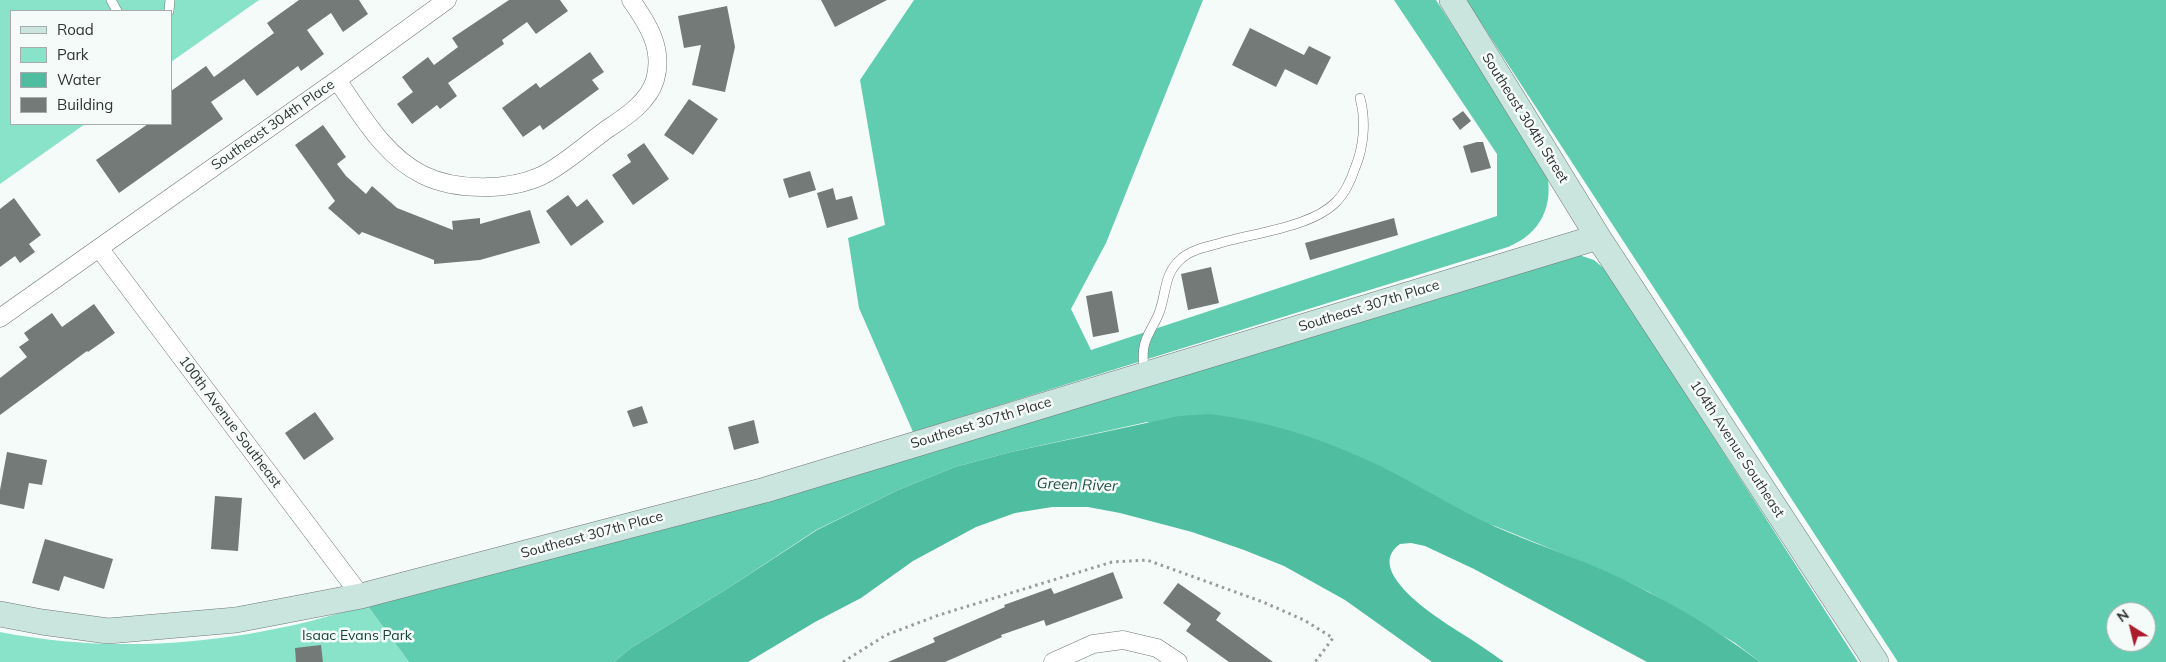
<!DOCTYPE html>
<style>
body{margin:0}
#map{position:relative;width:2166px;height:662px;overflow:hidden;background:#f5fbf9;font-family:Mulish,sans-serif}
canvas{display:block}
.legend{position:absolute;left:10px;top:10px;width:162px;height:115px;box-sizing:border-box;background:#f5fbf9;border:1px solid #a7abaa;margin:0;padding:6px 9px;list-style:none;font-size:15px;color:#313333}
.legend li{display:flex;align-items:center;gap:10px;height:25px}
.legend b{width:25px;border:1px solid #a7abaa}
.north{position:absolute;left:2106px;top:602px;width:50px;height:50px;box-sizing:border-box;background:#f5fbf9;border:1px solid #a7abaa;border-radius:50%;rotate:324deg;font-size:14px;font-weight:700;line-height:20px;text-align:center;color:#313333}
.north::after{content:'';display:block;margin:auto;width:18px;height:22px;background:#ae1b2a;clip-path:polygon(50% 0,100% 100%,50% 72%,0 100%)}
</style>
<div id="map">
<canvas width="2166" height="662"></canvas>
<ul class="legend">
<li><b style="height:6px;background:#cae5de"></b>Road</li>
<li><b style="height:14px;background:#89e3c8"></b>Park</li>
<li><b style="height:14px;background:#4fbda0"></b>Water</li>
<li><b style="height:14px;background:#747a78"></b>Building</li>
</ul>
<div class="north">N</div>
</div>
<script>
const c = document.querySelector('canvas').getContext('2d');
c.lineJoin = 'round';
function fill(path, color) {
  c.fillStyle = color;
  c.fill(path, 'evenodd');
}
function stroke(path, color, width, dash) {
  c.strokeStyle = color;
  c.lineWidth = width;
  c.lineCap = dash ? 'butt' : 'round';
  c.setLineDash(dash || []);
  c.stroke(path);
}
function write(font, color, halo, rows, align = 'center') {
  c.font = font + ' Mulish,sans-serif';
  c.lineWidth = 5;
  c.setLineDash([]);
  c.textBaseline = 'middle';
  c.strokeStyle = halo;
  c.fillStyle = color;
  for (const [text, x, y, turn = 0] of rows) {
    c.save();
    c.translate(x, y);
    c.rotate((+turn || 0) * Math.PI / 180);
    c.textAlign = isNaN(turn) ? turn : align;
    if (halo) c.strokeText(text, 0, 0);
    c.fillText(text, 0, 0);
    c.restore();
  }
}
const green = new Path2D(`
 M0 0H259L171 62V11H11V124H85L0 184Z
 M367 605 409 662H0V632C124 656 248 643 367 605Z`);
const forest = new Path2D(`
 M914 0H1203L1106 243 1071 309 1091 350 1497 216V154L1394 0H1436L1546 170C1555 204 1541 234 1508 247L913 432 859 308 848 238 885 225 860 80Z
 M1466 0H2166V662H1898ZM2116 612H2146V642H2116Z
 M1579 255 1594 260 1607 271 1858 662H1760L1735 643 1649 592 1600 569 1495 526 1147 422 1011 452 955 467 898 490 816 530 730 587 631 648 614 662H409L367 605Z`);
const water = new Path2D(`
 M1210 414C1266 421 1314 436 1365 459 1410 479 1451 507 1496 527 1530 542 1566 554 1601 569 1657 594 1711 625 1760 662H1647L1474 569 1425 546 1411 543 1400 544C1359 573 1450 626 1469 638 1481 646 1493 654 1504 662H1432L1345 600 1284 566 1244 550 1192 532 1120 513 1088 507H1052L1015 513 976 527 913 561 861 598 815 622 748 662H614L631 648 730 587 817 530 898 490 955 467 1011 452 1179 416Z`);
const building = new Path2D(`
 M299 0H359L368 14 343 32 331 13 307 30 324 54 301 71 298 66 257 96 244 79 211 102 223 119 119 193 96 160 148 124H171V91L206 66 214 77 274 33 267 23Z
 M509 0H560L568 11 536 34 527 22 502 40 504 44 448 83 457 96 440 109 437 105 412 124 397 104 413 92 402 77 428 57 434 65 458 47 452 38Z
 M821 0H887L835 27Z
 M727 6 735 47 725 92 692 85 701 45 684 48 678 16Z
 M1250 28 1304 55 1309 46 1331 57 1317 85 1285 69 1276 87 1232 65Z
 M590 52 604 72 592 80 599 89 543 130 540 125 523 137 502 108 536 83 540 88Z
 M689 99 718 119 693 155 664 135Z
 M1463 111 1471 121 1460 130 1452 119Z
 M323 125 346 157 337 164 346 176 366 194 372 186 397 208 453 230 452 221 480 218V224L530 210 540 243 480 260 434 264V260L362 232 359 235 328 208 335 201 295 145Z
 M1477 142H1483L1491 168 1471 173 1463 146Z
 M644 143 669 179 633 205 612 175 631 162 627 155Z
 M810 171 816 190 789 198 783 179Z
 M833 188 836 200 852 196 858 219 827 228 817 193Z
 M568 195 577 207 587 199 604 222 571 246 546 211Z
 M14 198 41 235 29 244 35 252 20 263 15 256 0 267V209Z
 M1394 218 1398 235 1310 260 1305 243Z
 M1211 267 1219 303 1188 310 1181 274Z
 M1112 291 1119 332 1093 337 1086 296Z
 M94 304 115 333 88 352 87 351 0 415V378L27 357 19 347 29 340 24 333 52 313 62 327Z
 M642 406 648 423 633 427 627 411Z
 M315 412 334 439 304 460 285 433Z
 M754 420 759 443 734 450 728 427Z
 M7 452 47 460 42 485 29 483 24 509 0 504V490Z
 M215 496 242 498 238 551 211 549Z
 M45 539 113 559 104 589 64 576 59 591 32 583Z
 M1113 572 1123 598 1046 626 1044 620 1001 635 1002 637 945 662H888L935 642 933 638 1005 607 1004 605 1051 588 1054 594Z
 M1178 583 1221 613 1216 620 1273 662H1229L1186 631 1191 624 1163 603Z
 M321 645 323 662H296L295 648Z`);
const path = new Path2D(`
 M843 662 886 635 939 615 1112 562 1147 560 1263 602 1304 620 1333 638 1315 662`);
const lane = new Path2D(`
 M111 0 117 11
 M169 11 170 0
 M1144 374C1144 365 1142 355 1144 347 1146 335 1155 324 1159 313 1167 292 1163 274 1182 258 1192 250 1205 247 1217 244 1251 233 1312 228 1337 201 1346 192 1351 180 1355 168 1364 147 1366 120 1360 98`);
const street = new Path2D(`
 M337 80C361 114 384 156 423 175 456 191 508 191 541 176 564 165 585 145 606 130 625 117 648 103 655 80 664 49 648 24 631 0
 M99 248 361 596
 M0 318 337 80 447 0
 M1053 662 1093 644 1123 640 1157 648 1178 662`);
const secondary = new Path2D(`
 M1452 0 1598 237 1876 662
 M0 614 42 622 108 631 236 620 361 596 765 490 1598 237`);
const streetNames = [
 ["Southeast 304th Street",1525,118,58],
 ["Southeast 304th Place",273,125,-35],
 ["Southeast 307th Place",1369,306,-17],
 ["100th Avenue Southeast",230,422,53],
 ["Southeast 307th Place",981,423,-17],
 ["104th Avenue Southeast",1737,449,57],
 ["Southeast 307th Place",592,535,-15]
];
const parkNames = [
 ["Isaac Evans Park",357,636]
];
const waterNames = [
 ["Green River",1077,485,2]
];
fill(green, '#89e3c8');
fill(forest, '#61cdb0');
fill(water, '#4fbda0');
fill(building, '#747a78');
stroke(lane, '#717775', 10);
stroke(street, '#717775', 19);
stroke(secondary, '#717775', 26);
stroke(path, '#989c9b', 3, [2.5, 4]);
stroke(lane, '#fff', 9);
stroke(street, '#fff', 18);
stroke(secondary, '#cae5de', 25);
write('14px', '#313333', '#f5fbf9', streetNames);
write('14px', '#144438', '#f5fbf9', parkNames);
write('italic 15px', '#235145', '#f5fbf9', waterNames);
</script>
